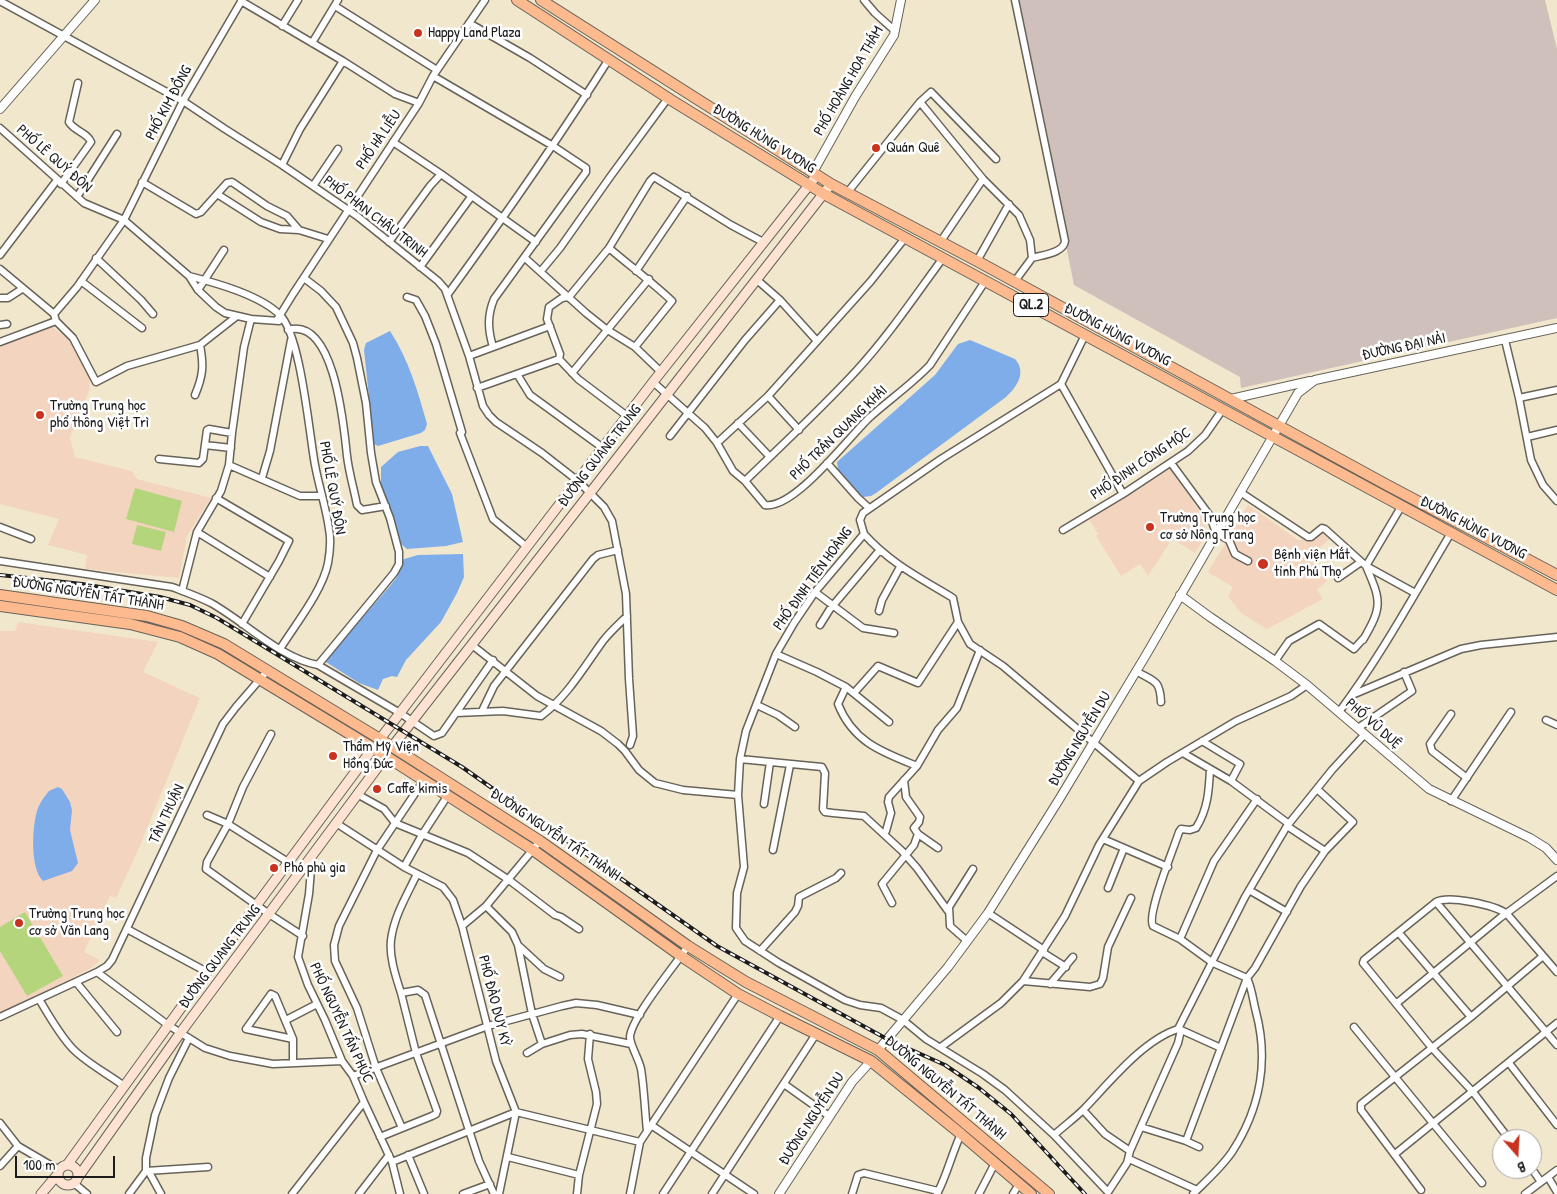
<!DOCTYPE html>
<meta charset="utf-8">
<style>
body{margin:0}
#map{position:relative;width:1557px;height:1194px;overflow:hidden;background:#f1e7cd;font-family:"Patrick Hand",sans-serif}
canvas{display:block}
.north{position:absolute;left:1492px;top:1129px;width:50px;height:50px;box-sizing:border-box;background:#fff;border:1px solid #a4a4a4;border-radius:50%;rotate:161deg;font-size:14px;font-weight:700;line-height:20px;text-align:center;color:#1c1c1c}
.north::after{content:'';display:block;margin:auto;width:18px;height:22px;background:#c8321e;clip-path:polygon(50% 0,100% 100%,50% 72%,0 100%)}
.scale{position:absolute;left:15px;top:1156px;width:100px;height:22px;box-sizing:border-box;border:2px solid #1c1c1c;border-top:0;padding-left:6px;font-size:15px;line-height:18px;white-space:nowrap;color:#1c1c1c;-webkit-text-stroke:4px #fff;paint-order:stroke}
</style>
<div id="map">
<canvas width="1557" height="1194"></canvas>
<div class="north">B</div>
<div class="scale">100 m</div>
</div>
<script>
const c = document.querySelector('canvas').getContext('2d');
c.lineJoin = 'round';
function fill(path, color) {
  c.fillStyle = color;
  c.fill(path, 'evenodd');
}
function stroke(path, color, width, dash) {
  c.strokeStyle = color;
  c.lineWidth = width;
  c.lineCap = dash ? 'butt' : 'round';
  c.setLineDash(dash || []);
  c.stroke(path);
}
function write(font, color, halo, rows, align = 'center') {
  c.font = font + ' "Patrick Hand",sans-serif';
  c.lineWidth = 5;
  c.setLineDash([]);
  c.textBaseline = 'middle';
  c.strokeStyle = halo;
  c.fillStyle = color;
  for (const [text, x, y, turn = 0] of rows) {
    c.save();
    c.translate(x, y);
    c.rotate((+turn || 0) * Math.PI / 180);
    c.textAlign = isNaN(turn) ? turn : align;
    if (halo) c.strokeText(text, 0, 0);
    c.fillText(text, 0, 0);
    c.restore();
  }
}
const built = new Path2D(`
 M51 326 67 338 81 357 90 381 89 391 70 438 75 457 132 471 137 479 211 498 187 536 179 578 85 569 87 555 48 545 59 519 0 504V344Z
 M1171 467 1205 520 1207 533 1195 553 1172 539 1148 576 1140 564 1121 576 1096 536 1098 534 1089 519Z
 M1248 505 1298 540H1307L1324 531 1332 537 1309 557 1327 581 1317 590 1323 599 1267 629 1241 613 1228 596 1233 587 1208 572Z
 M18 622 158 642 143 672 200 698 139 848 116 898 110 896 84 952 100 960 91 968 0 1014V631H15Z`);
const industrial = new Path2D(`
 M1017 0H1545L1557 49V318L1241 388 1240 377 1074 285Z`);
const green = new Path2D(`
 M135 488 182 501 174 532 126 519Z
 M137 525 166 532 161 551 132 544Z
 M25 912 63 976 27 996 0 951V927Z`);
const water = new Path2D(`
 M390 331C409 360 418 392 427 424L425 430 421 433 378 446 374 444 364 350 366 343Z
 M970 340 1015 359C1027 372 1017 387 1006 397L876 493 871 496 863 497 838 470 837 462 935 375 958 344Z
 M420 446H428L452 494 463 542 446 546 407 549 401 544 381 490V467L398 452Z
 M463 554 464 577 457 593 441 622 406 660 397 677 392 676 383 679 378 690 359 683 326 662 331 654 390 586 397 577 404 559 418 555Z
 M58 787 62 789 70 802 72 810 70 830 78 863 72 871 43 881C30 868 32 828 37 811 39 804 44 797 49 791Z`);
const minor = new Path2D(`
 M864 0 875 13 895 31
 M1015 0 1065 241C1064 253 1042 255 1032 258
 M0 1 183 101 225 129 282 165 357 216 438 281 445 289 469 356 483 406 489 415 496 422 542 453 578 481 604 507 612 521 626 594 629 679 633 736 630 745
 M241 1 343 61 395 94 419 103
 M335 6 437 70
 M469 23 530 58 587 95
 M282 26 298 0
 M312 43 338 0
 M433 76 553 146 586 168V172L494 299C487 316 488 330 493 347
 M920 102 983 179 1019 215 1030 240 1032 258 1015 281
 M0 128 84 203 124 220 189 276 198 290 216 307 225 313 251 319 279 321
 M393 142 441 174
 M282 165 300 129 343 61
 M142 182 196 214 201 212 227 183 232 182 267 206 287 216 299 230
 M61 184 91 142C88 133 74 131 69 122L78 83
 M313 186 338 149
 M847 193 920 102 931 92 996 159
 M217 194 261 222 280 229 299 230 328 239
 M77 197 117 134
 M941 241 983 179
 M389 242 430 186 441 174 536 242
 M609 248C630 266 652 282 672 301L635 347
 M0 255 57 180
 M96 258 141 300 153 314
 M525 258 586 313 606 329 635 347 661 372
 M977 261 1009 204
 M420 267 471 197
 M0 269 54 314 56 321 73 338 96 382 127 366 200 345 237 316
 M541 271 560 248 610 177 668 98
 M636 271 687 196
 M189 276C216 283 260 295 280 315 301 336 309 433 315 465 319 487 326 507 329 529 331 539 330 552 328 563 323 590 295 625 280 649
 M304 278 321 291 336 307 353 343 357 358 366 403 371 453 376 482 390 518 399 552V564L394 573 318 665
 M756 279 780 300
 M81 281 142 328
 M198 290 224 250
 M448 294C504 217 558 140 609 59
 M407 297 416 300 425 316 436 344 462 432
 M0 298H8L22 289
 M54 314 77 287 124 220 183 101 242 0
 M277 320 293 294 419 103 433 76 485 0
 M0 325 7 324
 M288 330C335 316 344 429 347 456 349 473 354 489 357 505L362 510 386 506
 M1085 335 1061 384 941 459 863 513 860 520 864 534 815 592 794 623 776 654 746 731 740 759 738 795 744 867 737 893 736 928 745 941 779 963 845 1000 860 1005 881 1008 903 1020 926 1039 983 1074 1005 1090 1054 1135 1108 1192 1127 1163 1130 1151 1178 1043 1181 1030
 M1505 340 1519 398 1531 460 1543 485 1557 501
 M0 342 56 321
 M469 356 550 326
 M572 373 649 279
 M517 374 530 395 603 448
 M653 382 705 428 717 443 733 471 745 481 765 505C794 510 849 437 869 418 889 400 912 384 930 365L986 280
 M1061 384 1123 494
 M477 388 559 359
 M195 395C203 376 204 366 200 345
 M768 396 799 430
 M1519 398 1557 390
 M627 416 578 379 559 359 560 354 547 319 549 307 562 298 569 297 609 248 650 181 654 177 731 225 763 242
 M738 423 770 457
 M460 433 493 519 527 547
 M670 436 745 340 780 300 817 341
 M1527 437 1557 430
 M717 443 768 396 871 281 905 238
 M205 445 231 448
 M159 459 199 463 203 459 207 430 209 429 232 433
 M827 463 858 498 869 508
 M1171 463 1210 516 1216 533 1229 540 1235 554 1248 561
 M229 465 300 496H322
 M262 478 270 451 291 340
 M745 481C783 444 821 409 857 370 889 335 915 296 943 258
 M1240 492 1308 537H1311L1322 528 1325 529 1366 566 1415 593
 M216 498 289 541 279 561 242 624
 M0 527 31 539
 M1063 530 1123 494 1188 451 1205 435 1223 409
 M197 532 270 577
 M864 534C890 563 920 578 953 598L958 622 970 644 1003 666 1139 781
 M0 561 172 587C185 592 199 597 211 603 245 622 280 658 318 665L400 713 434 736 442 733 493 660
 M1366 566 1401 507
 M1338 578 1361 562
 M182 591 197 532 221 491 229 465 232 433 244 347 251 319
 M815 592 863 628 894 633
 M879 611 882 600 900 567
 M820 625 830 609 879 551
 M1363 640C1383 606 1381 601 1366 566
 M472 645 537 696 601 731 618 744 625 751 639 770 655 783 683 790 738 795
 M776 654 817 672 846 687 889 722
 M1275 661 1289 641 1319 624 1354 649 1363 639
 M1136 671C1154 682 1160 679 1161 702
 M846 687 838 704C853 742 882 752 917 766
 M854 693 878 666 918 683 958 622
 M1352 695 1461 649 1481 645 1557 637
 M757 705 778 715 795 727
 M482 711 494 686 593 559 598 555 618 550
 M1339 712C1381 656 1415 593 1451 533
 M456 713 503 711 541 716C567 697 584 667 603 641 610 632 619 624 627 616
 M1451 714 1430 744 1432 751 1467 778
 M1546 720 1557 725
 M1358 728 1412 691 1404 672
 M271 734 243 787 228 824 207 862 206 869 269 914 303 936
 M1202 741 1240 764 1231 781
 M1183 753 1231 781 1289 824
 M740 759 822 767 825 773 823 809 825 812 833 813 864 816 902 851 917 868 948 911
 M1210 769C1209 790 1208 809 1196 828L1190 830 1181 829 1179 832C1174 848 1146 915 1153 926L1180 939 1214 861 1257 799
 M357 794 384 809 395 823 468 853 509 880 555 915 561 917 579 929
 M1451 801 1511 712
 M764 804 770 762
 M207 815 228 824 288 862
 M336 823 404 867 443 887 453 900 462 926
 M1287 826 1325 851
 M886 831 891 813 888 802 889 797 917 766 938 730 957 708 980 650
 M918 834 938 848
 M1103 839 1168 867
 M773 850 790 765
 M312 857 309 894 298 957 308 985 325 1020 342 1061 353 1076 364 1102 392 1162 400 1194
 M404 867 422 835 448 795
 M417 874C407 895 394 916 391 940 389 957 396 977 401 993L418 990 425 995 479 1161 494 1194
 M1108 888 1124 848
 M1249 890 1287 912
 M1436 902 1557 1045
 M892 903 882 884 914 845 918 834 914 828 919 822 920 817 906 797 904 780
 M486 906 512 932 518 945 532 1014 542 1044 570 1035 582 1034 631 1044
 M988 913 1044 950
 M127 929 207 972
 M1399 933 1471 1017
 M1180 939 1213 963 1247 978C1252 988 1253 1001 1256 1012 1269 1061 1260 1109 1232 1152 1221 1168 1206 1181 1193 1194
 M967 941 950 926 949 907 973 869
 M519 946 544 969 560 977
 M760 951 795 912 798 906 799 897 836 878 841 873
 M1042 952 1066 967
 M97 972 107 966 112 960 223 724 236 707 268 670
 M1023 981 1090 987 1100 984 1103 978 1108 947 1131 898
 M76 982 117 1032
 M1050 984 1073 957
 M39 999C49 1016 59 1034 72 1048 85 1062 108 1074 124 1086
 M1397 1003 1500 918 1557 876
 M0 1017 97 972 168 1025 205 1048 230 1056 273 1064 342 1061
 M286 1020 317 1004
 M1354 1027 1482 1183
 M1179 1029 1221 1048
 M941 1047 1001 1003 1023 981 1065 916 1099 845 1139 781 1167 762 1236 721 1291 696 1307 685
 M527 1053 542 1044
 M293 1063V1039L275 996 271 994 246 1029 293 1039
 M1509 1063 1557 1125
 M353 1076 488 1026 562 1006 576 1003 597 1005 640 1015
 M784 1084 829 1116
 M1083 1110 1105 1134 1130 1151
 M0 1123 18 1146 59 1170
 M651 1125 754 1194
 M1141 1127 1186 1141
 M402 1128 376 1068 357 1008 335 961 334 945 339 926 377 850 424 780
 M647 1131C645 1112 644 1087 641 1069 639 1059 630 1045 630 1037 631 1018 676 964 688 946
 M1054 1135C1064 1126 1075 1118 1084 1109 1109 1083 1143 1040 1178 1029L1245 897 1287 826 1332 770 1365 734
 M380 1137 432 1116 436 1114 437 1111 416 1053 401 993
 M1509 1139 1473 1092 1432 1048 1363 963 1364 960 1436 902C1449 895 1495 905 1507 914L1557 972
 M1199 1147 1186 1141 1247 978 1255 968 1301 886 1325 851 1353 822 1317 789
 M1395 1154 1557 1023
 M408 1155 424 1194
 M508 1157 579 1175
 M1129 1159 1197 1190
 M392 1162 516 1112 640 1142
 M0 1166 18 1146
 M1532 1169 1541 1182
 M146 1171 208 1167
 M149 1172 161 1194
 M1548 1177 1557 1192
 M75 1184 87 1194
 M1421 1190 1361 1110V1104L1471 1017 1543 956
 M129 1194 146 1171V1158L155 1115 169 1078 189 1038
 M292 1194 364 1102
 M359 1194 389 1155
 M463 1194 490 1184
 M499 1194 516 1112 496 1061 462 926 486 906 540 841
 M577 1194 579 1175 597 1104 596 1092 588 1059 590 1034
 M630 1194 640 1142 738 994
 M663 1194 780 1016
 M712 1194 816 1034
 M852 1194 858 1175 864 1173 938 1191
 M937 1194C947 1175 952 1153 961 1134
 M979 1194 995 1163
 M1013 1194 1019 1184
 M1525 1194 1557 1170`);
const tertiary = new Path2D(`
 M0 109 95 0
 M813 172 855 97 894 35 901 0
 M1231 399 1310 381
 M1180 595 1210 617 1275 661 1307 685 1429 789 1530 838 1546 848 1557 860
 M878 1050 948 967 988 913 1060 798 1146 655 1298 393 1315 380 1557 328
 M779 1194 852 1082 871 1061`);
const secondary = new Path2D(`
 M380 739 653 382 817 175
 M392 747 831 184
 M58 1175a10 10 0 1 1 20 0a10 10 0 1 1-20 0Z
 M67 1165 207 972 373 748
 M79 1176 181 1032 386 756
 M41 1194 58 1174`);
const primary = new Path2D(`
 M517 0 671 100 824 194 1557 590
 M541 0 831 184 977 261 1387 485 1557 575
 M0 595 147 616 182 626 224 644 380 739 540 841 688 946 746 982 878 1050 1049 1194
 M0 606 130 624 180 637 218 654 373 748 533 850 681 956 738 994 780 1016 871 1061 961 1134 1031 1194`);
const rail = new Path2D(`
 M0 575 82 584 160 597 190 605 217 618 462 767 717 946 887 1039 945 1065 979 1088 1011 1114 1085 1194`);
const markers = [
 [418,33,5,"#c8321e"],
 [876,148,5,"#c8321e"],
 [40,415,5,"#c8321e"],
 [1150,527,5,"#c8321e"],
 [1263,564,6,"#c8321e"],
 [333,756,5,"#c8321e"],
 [377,789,5,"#c8321e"],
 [274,868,5,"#c8321e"],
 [19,923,5,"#c8321e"]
];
const shields = [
 [1031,305,35]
];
const shieldNames = [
 ["QL.2",1031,305]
];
const poiNames = [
 ["Happy Land Plaza",428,33],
 ["Quán Quê",886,148],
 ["Trường Trung học",50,406],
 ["phổ thông Việt Trì",50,423],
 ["Trường Trung học",1160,518],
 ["cơ sở Nông Trang",1160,535],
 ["Bệnh viện Mắt",1274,555],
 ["tỉnh Phú Thọ",1274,572],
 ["Thẩm Mỹ Viện",343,747],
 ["Hồng Đức",343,764],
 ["Caffe kimis",387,789],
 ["Phó phù gia",284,868],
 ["Trường Trung học",29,914],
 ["cơ sở Văn Lang",29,931]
];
const streetNames = [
 ["PHỐ HOÀNG HOA THÁM",849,81,-60],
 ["PHỐ KIM ĐỒNG",169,103,-62],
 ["ĐƯỜNG HÙNG VƯƠNG",764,139,32],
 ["PHỐ HÀ LIỄU",379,140,-56],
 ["PHỐ LÊ QUÝ ĐÔN",54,159,41],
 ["PHỐ PHAN CHÂU TRINH",375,217,37],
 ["ĐƯỜNG HÙNG VƯƠNG",1117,335,28],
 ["ĐƯỜNG ĐẠI NẢI",1404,347,-12],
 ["PHỐ TRẦN QUANG KHẢI",839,433,-44],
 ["ĐƯỜNG QUANG TRUNG",600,456,-52],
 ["PHỐ ĐINH CÔNG MỘC",1141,464,-34],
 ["PHỐ LÊ QUÝ ĐÔN",332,488,80],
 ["ĐƯỜNG HÙNG VƯƠNG",1473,528,28],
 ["PHỐ ĐINH TIÊN HOÀNG",813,579,-54],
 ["ĐƯỜNG NGUYỄN TẤT THÀNH",88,594,9],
 ["PHỐ VŨ DUỆ",1373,724,41],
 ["ĐƯỜNG NGUYỄN DU",1080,739,-59],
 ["TÂN THUẬN",167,814,-65],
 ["ĐƯỜNG NGUYỄN TẤT THÀNH",555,835,34],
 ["ĐƯỜNG QUANG TRUNG",220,957,-53],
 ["PHỐ ĐÀO DUY KỲ",494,1001,76],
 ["PHỐ NGUYỄN TẤN PHÚC",341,1023,65],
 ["ĐƯỜNG NGUYỄN TẤT THÀNH",945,1088,40],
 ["ĐƯỜNG NGUYỄN DU",812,1119,-57]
];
fill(built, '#f3d4bf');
fill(industrial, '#cfc0bb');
fill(green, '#b5d57c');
fill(water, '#7fade9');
stroke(minor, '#67635a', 9);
stroke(tertiary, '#67635a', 10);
stroke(secondary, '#67635a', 11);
stroke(primary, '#67635a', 12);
stroke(minor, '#fff', 6);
stroke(tertiary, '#fff', 8);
stroke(secondary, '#fee3d2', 9);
stroke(primary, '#fcba8e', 10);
stroke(rail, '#1c1c1c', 4);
stroke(rail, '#fff', 2, [5.5]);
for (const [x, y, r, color] of markers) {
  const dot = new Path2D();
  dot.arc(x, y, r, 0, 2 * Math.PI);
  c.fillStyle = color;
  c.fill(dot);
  stroke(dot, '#fff', 2);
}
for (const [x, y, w] of shields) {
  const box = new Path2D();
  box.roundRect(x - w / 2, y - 11.5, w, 23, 4);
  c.fillStyle = '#fff';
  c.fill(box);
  stroke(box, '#1c1c1c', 1);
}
write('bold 14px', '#1c1c1c', null, shieldNames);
write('15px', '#1c1c1c', '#fff', poiNames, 'left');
write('15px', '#1c1c1c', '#fff', streetNames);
</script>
